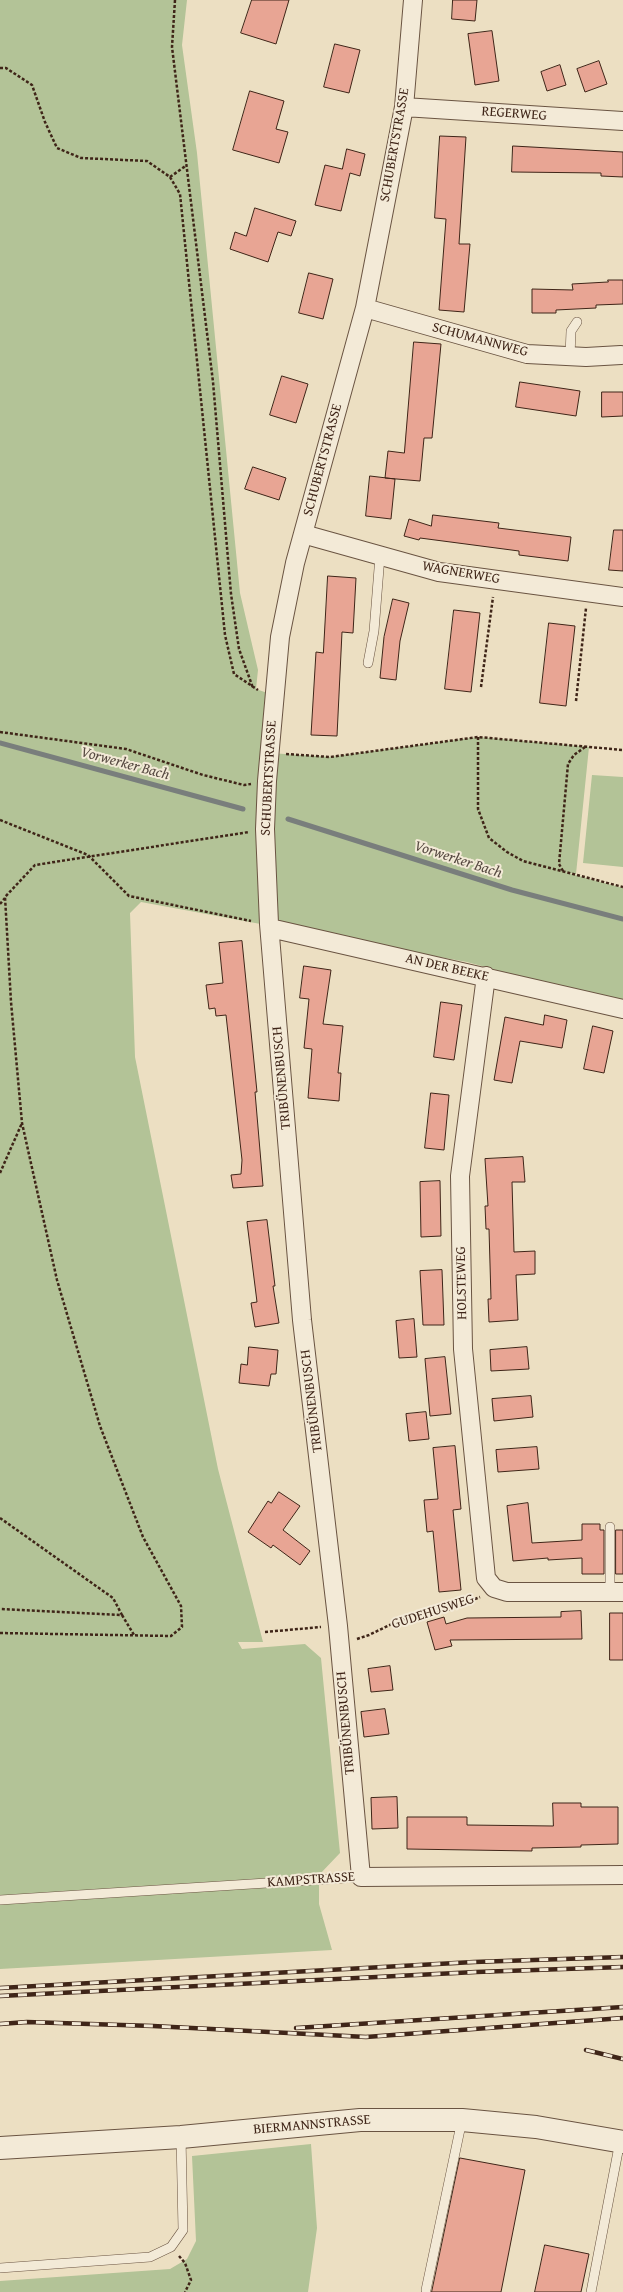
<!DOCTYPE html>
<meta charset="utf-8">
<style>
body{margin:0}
canvas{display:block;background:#ecdfc2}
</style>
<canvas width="623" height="2292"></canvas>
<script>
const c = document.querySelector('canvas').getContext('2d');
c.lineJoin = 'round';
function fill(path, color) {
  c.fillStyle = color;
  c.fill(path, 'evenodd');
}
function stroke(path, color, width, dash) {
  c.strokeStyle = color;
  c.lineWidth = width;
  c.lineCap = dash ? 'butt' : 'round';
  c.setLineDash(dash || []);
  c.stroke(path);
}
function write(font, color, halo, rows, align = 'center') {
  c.font = font + ' "Gentium Book Plus",serif';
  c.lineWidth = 4;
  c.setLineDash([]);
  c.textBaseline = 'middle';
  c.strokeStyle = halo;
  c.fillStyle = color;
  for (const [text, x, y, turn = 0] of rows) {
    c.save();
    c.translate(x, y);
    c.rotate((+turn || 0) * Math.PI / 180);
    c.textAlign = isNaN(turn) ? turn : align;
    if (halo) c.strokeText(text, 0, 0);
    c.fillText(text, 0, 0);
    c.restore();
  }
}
const green = new Path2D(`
 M0 0H187L182 45 197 153 240 593 258 670 256 689 273 695 270 753 330 757 478 737 589 747 576 874 564 872 623 888V1005L467 962 141 902 130 913 135 1057 218 1469 263 1642H238L242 1649 305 1644 321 1658 340 1853 319 1875V1904L332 1950 0 1969Z
 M592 775 623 777V867L583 863Z
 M311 2144 317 2228 308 2292H0V2281L170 2269 187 2259 196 2241 192 2156Z`);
const stream = new Path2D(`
 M0 743 243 809
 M288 819 512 890 623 919`);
const building = new Path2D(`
 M252 0H289L276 44 241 33Z
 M453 0H477L475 21 452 19Z
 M492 31 499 81 475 85 468 34Z
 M335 44 360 50 349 93 324 87Z
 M599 61 607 84 585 92 577 69Z
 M560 65 566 85 547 91 541 72Z
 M250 91 284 101 276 129 288 132 279 163 233 150Z
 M440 136 466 137 459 244H470L464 312 439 310 446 219 435 218Z
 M513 146 623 152V177L601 176V173L512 172Z
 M347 149 365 154 360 176 350 173 341 211 315 205 325 165 342 169Z
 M255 208 296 221 291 236 278 232 268 262 230 249 235 232 246 236Z
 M309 273 333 279 323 319 299 313Z
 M608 280H623V304L596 305V308L556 310V313H532V289L573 290 572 284 608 282Z
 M414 342 441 344 432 438H424L420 481 385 478 388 451 404 453Z
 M282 376 308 384 296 423 270 415Z
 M520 382 580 391 576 416 516 407Z
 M602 392H623V416L602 417Z
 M253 467 286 478 279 500 245 489Z
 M370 476 395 479 391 519 366 516Z
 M433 515 499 523 498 528 571 537 568 561 519 555V551L420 538 419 540 404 536 409 519 431 526Z
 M614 530H623V571L609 570Z
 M328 576 356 578 353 633 342 632 337 736 311 735 316 652 323 653Z
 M393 599 409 603 400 641 396 680 380 678 384 637Z
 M454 610 480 613 471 692 445 689Z
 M549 623 575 626 566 706 540 703Z
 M242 941 257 1092H255L263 1186 233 1188 231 1175 241 1174 242 1160 226 1015 216 1016 215 1008 209 1009 206 985 223 983 219 943Z
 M304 966 331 970 323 1024 343 1026 338 1073H341L339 1101 308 1098 312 1049 304 1048 309 999 300 998Z
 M441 1002 462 1005 454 1060 434 1057Z
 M545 1015 567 1020 562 1048 520 1041 512 1083 494 1080 505 1017 543 1025Z
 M593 1026 613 1031 604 1073 584 1069Z
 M431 1093 449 1095 444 1150 425 1148Z
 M523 1157 525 1182H512L514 1252 535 1251V1274L516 1275 518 1320 489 1322 488 1299H491L489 1229H486L485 1206H488L485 1159Z
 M440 1181 441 1236 421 1237 420 1182Z
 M267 1220 275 1286H273L279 1323 255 1327 251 1303 257 1302 247 1222Z
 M442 1270 444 1325H423L420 1271Z
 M414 1319 417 1357 399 1358 396 1321Z
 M249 1347 278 1350 276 1374H271L269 1386 239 1383 241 1364 247 1365Z
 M527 1347 529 1369 491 1371 490 1350Z
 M445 1357 451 1414 430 1416 425 1359Z
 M531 1396 533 1417 494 1421 492 1399Z
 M426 1412 429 1439 409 1441 406 1414Z
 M455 1446 461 1509 453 1510 461 1590 439 1592 433 1531 427 1532 424 1500 438 1499 433 1448Z
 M537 1447 539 1469 498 1472 496 1450Z
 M279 1492 300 1506 283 1530 310 1551 300 1565 273 1545 271 1548 248 1532 268 1501 271 1503Z
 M528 1503 532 1543 582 1540V1524H600V1530H604V1574H582V1558L548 1560V1558L513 1561 507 1506Z
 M616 1530H623V1574H616Z
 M581 1611 582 1639 450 1640 452 1646 435 1650 427 1622 444 1617 446 1624 467 1618 561 1617V1612Z
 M610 1613H623V1660H610Z
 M390 1666 393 1690 371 1692 368 1669Z
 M385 1709 389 1734 364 1737 361 1712Z
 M397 1797 398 1828 372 1829 371 1798Z
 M553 1803H581V1807H618V1844L581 1845V1847L532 1848V1851L407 1849V1817H467V1825L553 1826Z
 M460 2158 525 2170 501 2292H432Z
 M545 2245 589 2254 581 2292H535Z`);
const path = new Path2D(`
 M175 0 172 47 213 382 231 594 239 649 253 688
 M0 68H6L32 85 45 122 57 148 81 158 147 161 170 177 180 194 225 635 234 674 258 690
 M170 177 187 165
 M481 687 493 597
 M576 701 586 608
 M0 732 126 749 203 775 244 785 251 784
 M478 737V809L489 838 507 852 523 861 623 887
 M286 754 330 757 478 737 623 750
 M0 820 88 855 129 896 251 921
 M563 871 559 864 568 764 574 755 585 747
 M0 904 5 898
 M0 1173 22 1123
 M0 1518 113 1598 122 1615 0 1609
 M122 1615 134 1635
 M265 1632 321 1627
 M0 1633 171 1636 182 1627 181 1606 143 1537 100 1426 57 1280 22 1123 11 1002 5 897 35 865 249 832
 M357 1639 369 1635 400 1620 448 1610 480 1597
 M179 2256 185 2263 191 2280 185 2292`);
const service = new Path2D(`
 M570 356 571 331 577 322
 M368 663 374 631 380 556
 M610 1527V1591
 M0 1900 361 1877
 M0 2268 150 2257 171 2247 183 2230 181 2137
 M426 2290 462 2120
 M591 2292 620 2141`);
const minor = new Path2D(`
 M413 0 404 107 365 308 295 563 280 637 267 781 265 829 269 924 302 1320 338 1626 361 1877 623 1875
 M404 107 623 121
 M365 308 527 354 586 357 621 355
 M303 534 439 572 623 597
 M270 928 623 1009
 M486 976 460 1176 463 1349 486 1578 494 1588 507 1592H623`);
const tertiary = new Path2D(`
 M0 2148 181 2137 360 2120H462L536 2127 623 2142`);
const rail = new Path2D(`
 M0 1988 474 1962 623 1957
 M0 1996 476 1972 623 1967
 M0 2024 27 2022 153 2026 366 2037 623 2018
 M296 2028 623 2007
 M586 2050 623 2059`);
const streetNames = [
 ["REGERWEG",514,114,4],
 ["SCHUBERTSTRASSE",395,145,-80],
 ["SCHUMANNWEG",480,340,15],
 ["SCHUBERTSTRASSE",323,460,-75],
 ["WAGNERWEG",461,573,10],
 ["SCHUBERTSTRASSE",269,778,-87],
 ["AN DER BEEKE",447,968,13],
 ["TRIBÜNENBUSCH",282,1078,-95],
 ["HOLSTEWEG",462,1283,-91],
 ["TRIBÜNENBUSCH",312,1401,-97],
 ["GUDEHUSWEG",433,1612,-18],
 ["TRIBÜNENBUSCH",346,1723,-95],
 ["KAMPSTRASSE",311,1880,-4],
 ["BIERMANNSTRASSE",312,2125,-5]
];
const waterNames = [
 ["Vorwerker Bach",125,764,15],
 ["Vorwerker Bach",458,860,18]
];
fill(green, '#b3c397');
stroke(stream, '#797e7c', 5);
fill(building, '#e8a594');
stroke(building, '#3f2518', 1);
stroke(service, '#6a5442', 10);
stroke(minor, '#6a5442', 20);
stroke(tertiary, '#6a5442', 24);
stroke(path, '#3f2518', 2.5, [3, 2]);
stroke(service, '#f3ead7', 9);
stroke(minor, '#f3ead7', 18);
stroke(tertiary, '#f3ead7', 22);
stroke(rail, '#3f2518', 4.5);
stroke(rail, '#f3ead7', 3, [9]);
write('14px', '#3f2518', '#f3ead7', streetNames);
write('italic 15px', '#574a42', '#f3ead7', waterNames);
</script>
